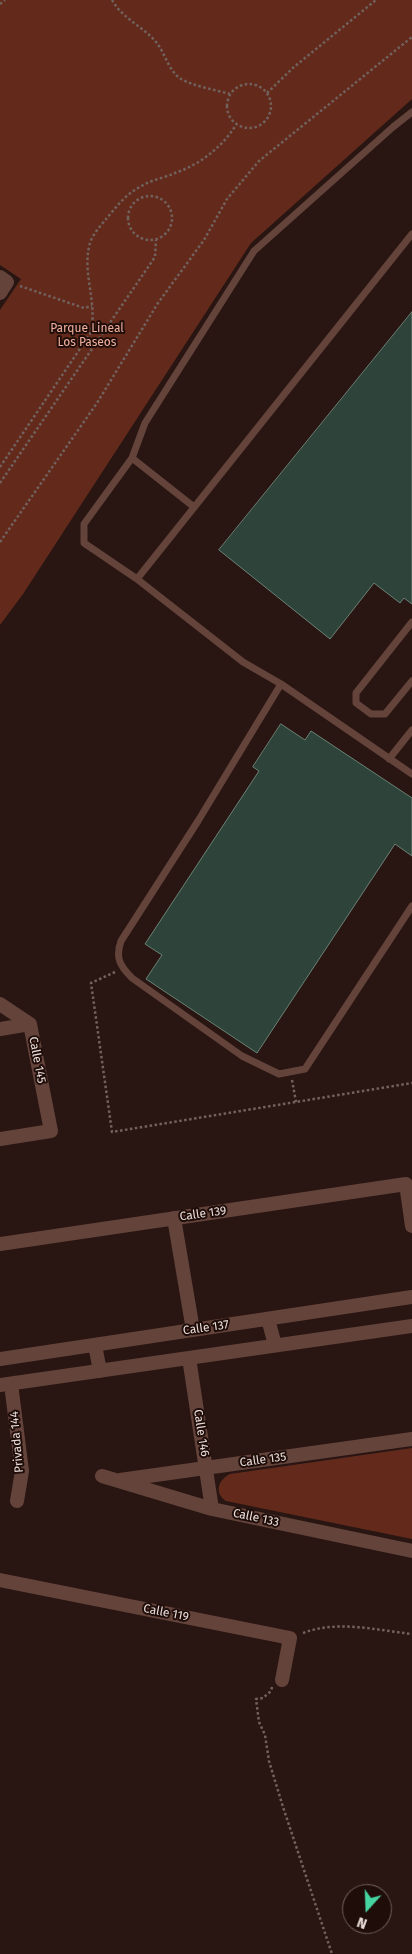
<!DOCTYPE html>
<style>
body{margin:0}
#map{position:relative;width:412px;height:1954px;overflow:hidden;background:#291612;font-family:"Fira Sans",sans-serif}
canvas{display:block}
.north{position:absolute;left:342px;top:1884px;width:50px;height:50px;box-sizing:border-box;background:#1f0d09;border:1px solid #71615d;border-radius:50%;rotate:200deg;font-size:14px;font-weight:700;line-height:20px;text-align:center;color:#ecdfdb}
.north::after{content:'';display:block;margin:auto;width:18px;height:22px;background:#45d49f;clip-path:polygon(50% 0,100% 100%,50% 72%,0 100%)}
</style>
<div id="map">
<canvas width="412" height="1954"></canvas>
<div class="north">N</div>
</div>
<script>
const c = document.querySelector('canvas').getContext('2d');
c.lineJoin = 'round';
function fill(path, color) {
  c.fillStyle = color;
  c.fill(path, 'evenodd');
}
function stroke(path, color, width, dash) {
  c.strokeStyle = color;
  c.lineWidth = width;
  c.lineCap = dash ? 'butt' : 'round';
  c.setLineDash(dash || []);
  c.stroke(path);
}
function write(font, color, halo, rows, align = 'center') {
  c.font = font + ' "Fira Sans",sans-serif';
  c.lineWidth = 4;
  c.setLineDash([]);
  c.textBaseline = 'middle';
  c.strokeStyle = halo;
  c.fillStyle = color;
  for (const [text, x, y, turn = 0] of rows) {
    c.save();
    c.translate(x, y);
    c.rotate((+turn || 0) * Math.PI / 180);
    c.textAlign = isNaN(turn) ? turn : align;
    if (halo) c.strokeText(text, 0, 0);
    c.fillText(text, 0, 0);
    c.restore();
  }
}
const green = new Path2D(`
 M0 0H412V99L251 243 23 594 0 625V310L21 279 0 265Z
 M412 1448V1539L226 1501C214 1493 218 1480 230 1474Z`);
const building = new Path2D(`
 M412 312V604L404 598 400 603 374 583 330 639 219 550Z
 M281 724 305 740 311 731 412 798V856L395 844 257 1053 146 979 162 955 145 944 259 771 253 767Z`);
const path = new Path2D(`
 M112 0C123 20 147 28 159 46 166 57 170 72 181 79 193 86 216 90 230 94
 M0 4 5 0
 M227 106a22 22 0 1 1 44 0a22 22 0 1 1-44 0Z
 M267 93 294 67 376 0
 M128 218a22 22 0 1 1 44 0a22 22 0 1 1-44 0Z
 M20 286 84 308 92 306
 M0 467 90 334C99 304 81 273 90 243 93 234 101 225 107 218 117 206 126 194 140 187 150 180 164 178 175 173 201 164 222 147 236 125
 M0 483 155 257 156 240
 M0 542 97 403 158 303 204 240 227 199 259 161 412 37
 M115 972 91 983 112 1132 412 1083
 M292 1080 296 1102
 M303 1633C337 1620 376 1630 412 1634
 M272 1687 271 1691 263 1698 256 1699 259 1722 265 1735 269 1761 283 1807 332 1954`);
const service = new Path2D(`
 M132 458 84 524V543L137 579 243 662 281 684 412 774
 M194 507 132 458 145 423 254 251 393 127 412 112
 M137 579 412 234
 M412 622 356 693V703L371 714H385L412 681
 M281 684 198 821 121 941C115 958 120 966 132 978L242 1056 279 1074 305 1069 412 906
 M389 759 412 730`);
const minor = new Path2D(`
 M0 277 7 282 0 293
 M0 1004 30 1024 51 1131 0 1139
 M0 1029 30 1024
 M174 1218 193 1330
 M0 1244 406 1184 412 1226
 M268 1319 275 1345
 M95 1345 100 1371
 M189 1358 212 1509
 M0 1359 412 1297
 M11 1384 22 1471 17 1501
 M0 1385 412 1326
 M102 1476 212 1509 412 1551
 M120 1480 412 1439
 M0 1580 290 1638 282 1680`);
const parkNames = [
 ["Parque Lineal",87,329],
 ["Los Paseos",87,343]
];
const streetNames = [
 ["Calle 145",37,1060,79],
 ["Calle 139",203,1214,-8],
 ["Calle 137",206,1328,-8],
 ["Calle 146",201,1433,81],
 ["Privada 144",17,1442,-95],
 ["Calle 135",263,1460,-8],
 ["Calle 133",256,1518,12],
 ["Calle 119",166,1613,11]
];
fill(green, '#632a1c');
fill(building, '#2e4339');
stroke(building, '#6b8277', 1);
stroke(path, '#72625e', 2.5, [2.5, 2.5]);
stroke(service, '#64433b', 7);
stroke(minor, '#64433b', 14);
write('12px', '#f1af9d', '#1f0d09', parkNames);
write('12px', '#ecdfdb', '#1f0d09', streetNames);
</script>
